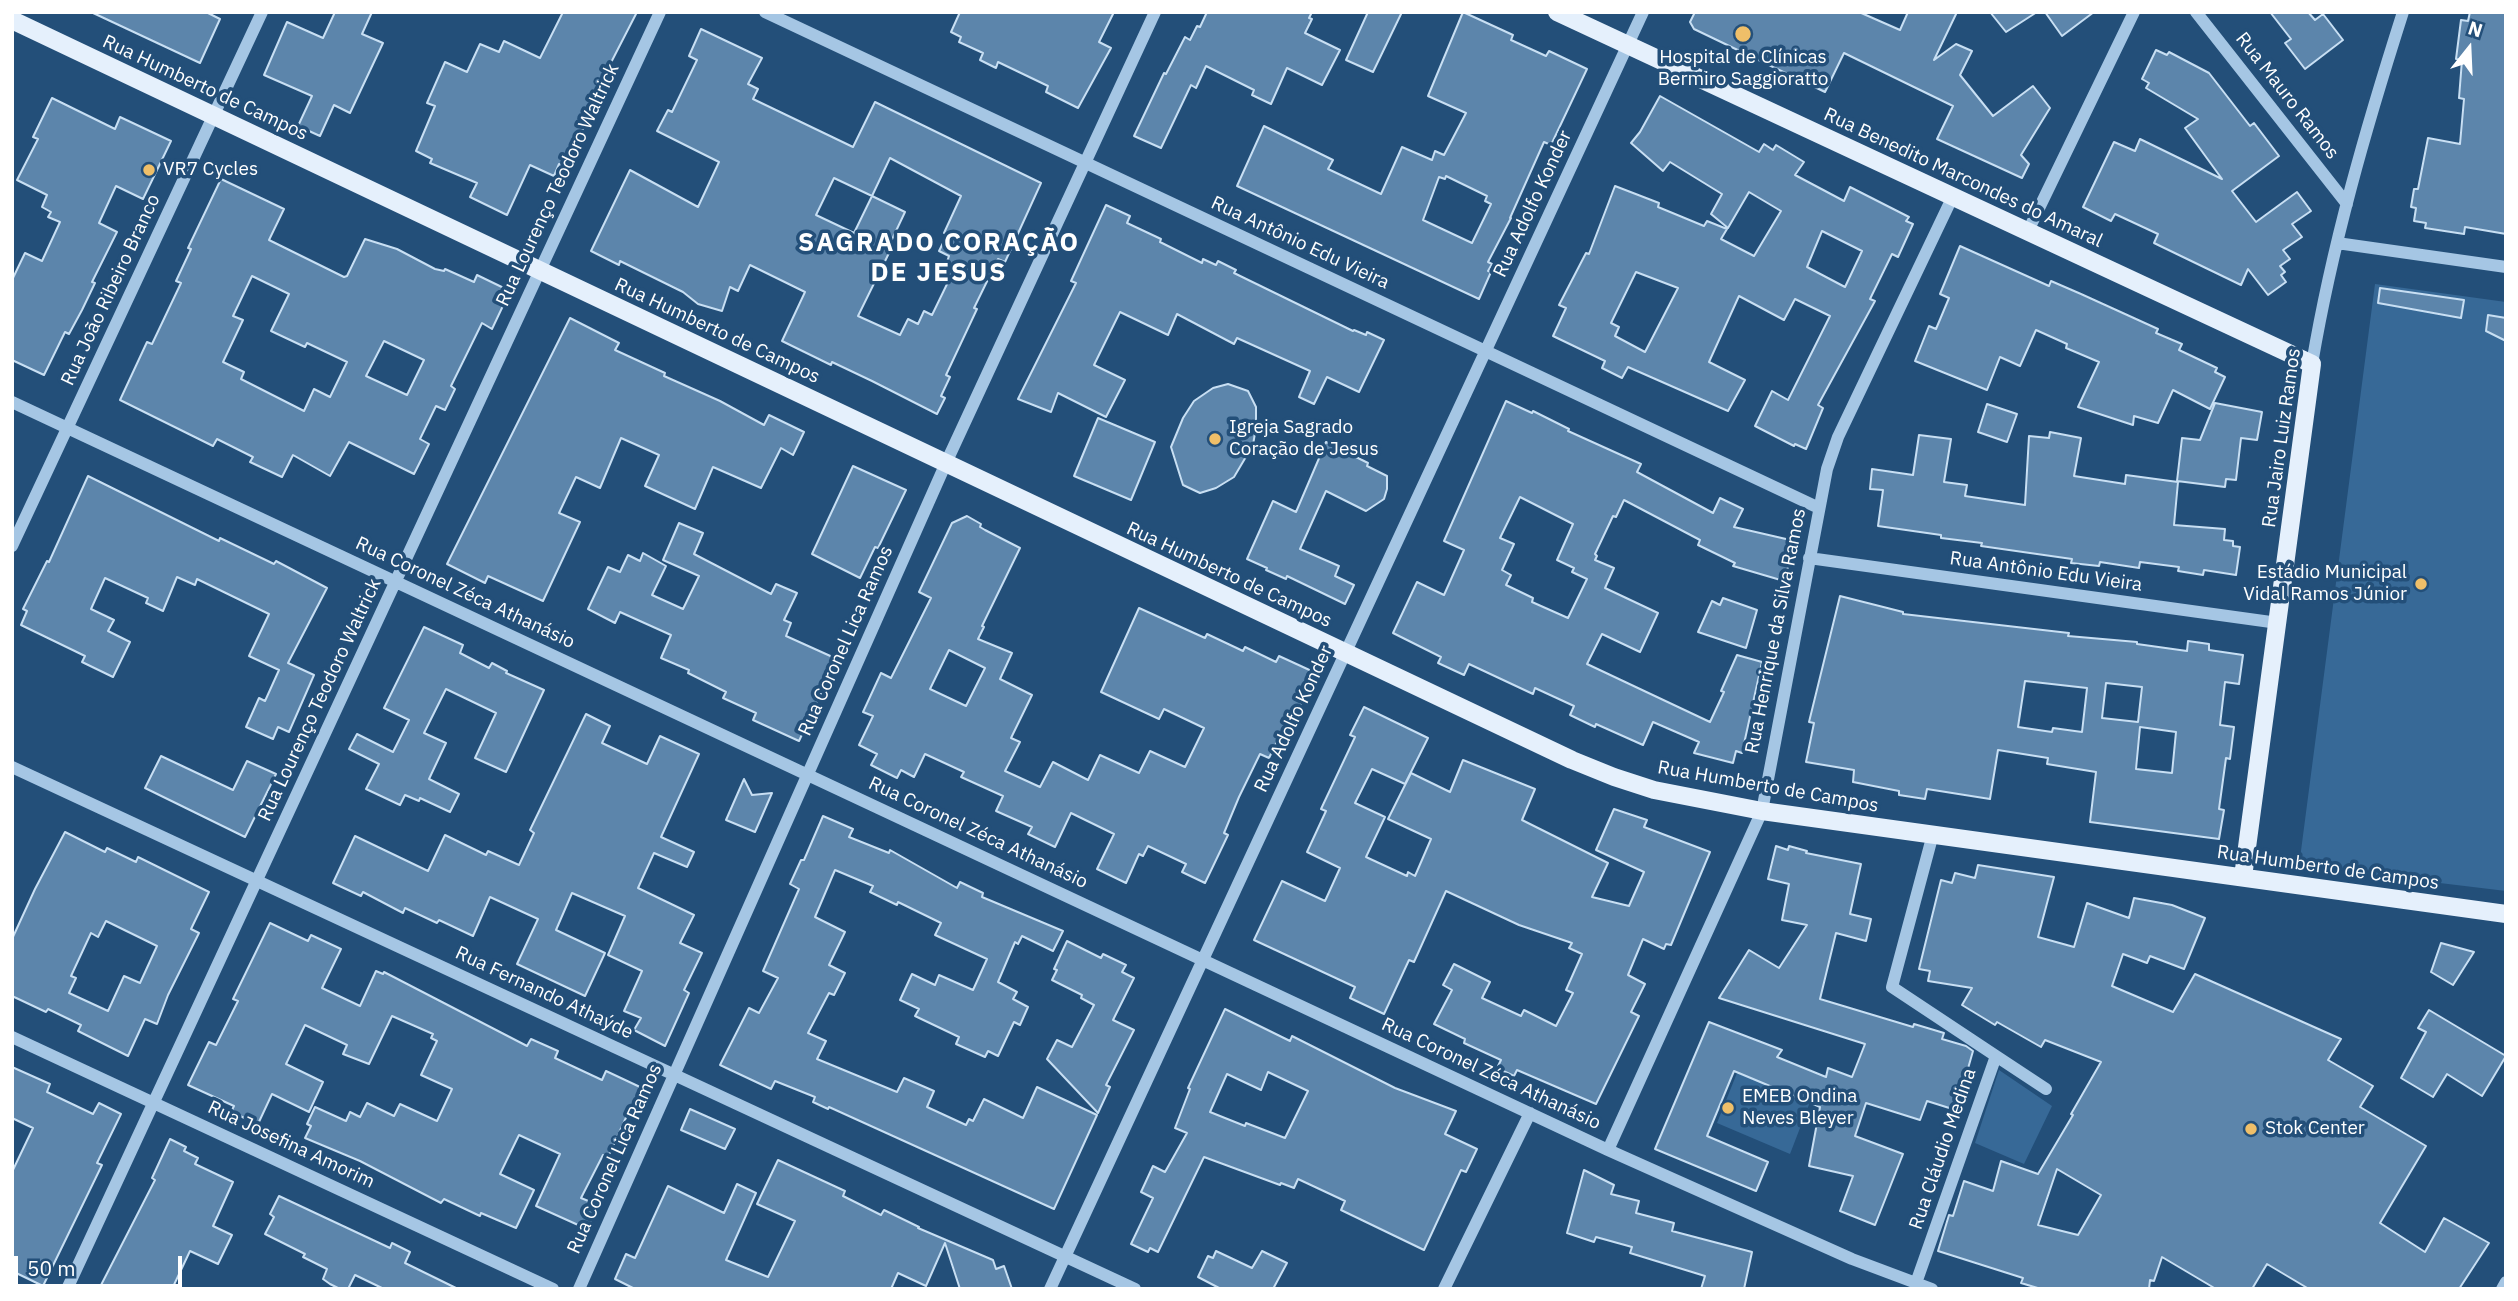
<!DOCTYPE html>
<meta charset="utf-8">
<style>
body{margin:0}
#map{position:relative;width:2518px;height:1301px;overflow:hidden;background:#234f79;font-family:"IBM Plex Sans",sans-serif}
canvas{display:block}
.frame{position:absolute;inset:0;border:14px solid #fff;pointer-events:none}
.north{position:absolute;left:2434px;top:14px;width:70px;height:70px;-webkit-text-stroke:5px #234f79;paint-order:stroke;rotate:18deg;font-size:19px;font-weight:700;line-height:28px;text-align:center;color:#fff}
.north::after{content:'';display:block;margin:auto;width:24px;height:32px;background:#fff;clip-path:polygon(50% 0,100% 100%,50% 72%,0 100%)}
.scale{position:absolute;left:14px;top:1256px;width:168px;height:32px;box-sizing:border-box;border:4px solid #fff;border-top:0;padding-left:9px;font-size:21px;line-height:24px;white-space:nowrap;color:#fff;-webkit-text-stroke:5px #234f79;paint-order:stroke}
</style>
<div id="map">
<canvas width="2518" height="1301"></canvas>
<div class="frame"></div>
<div class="north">N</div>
<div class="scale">50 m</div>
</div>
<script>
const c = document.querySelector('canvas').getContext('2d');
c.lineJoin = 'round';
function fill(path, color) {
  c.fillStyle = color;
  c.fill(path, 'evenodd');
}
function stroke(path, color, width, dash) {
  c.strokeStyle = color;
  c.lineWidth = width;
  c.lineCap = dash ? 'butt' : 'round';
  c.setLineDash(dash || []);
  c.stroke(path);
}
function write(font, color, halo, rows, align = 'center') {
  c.font = font + ' "IBM Plex Sans",sans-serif';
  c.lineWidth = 7;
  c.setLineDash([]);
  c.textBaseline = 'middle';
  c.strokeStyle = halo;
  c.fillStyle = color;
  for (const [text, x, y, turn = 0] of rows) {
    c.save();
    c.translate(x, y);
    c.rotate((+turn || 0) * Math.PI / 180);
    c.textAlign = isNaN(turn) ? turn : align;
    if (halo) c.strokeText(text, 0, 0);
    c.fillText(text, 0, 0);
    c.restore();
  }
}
const green = new Path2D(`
 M2375 284 2506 302V891L2299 866Z
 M1999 1070 2052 1106 2024 1164 1975 1143Z
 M1737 1073 1810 1102 1790 1154 1717 1123Z`);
const building = new Path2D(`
 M91 12H206L220 19 200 63Z
 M335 12H372L362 34 383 43 350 113 334 105 320 136 298 126 312 96 264 75 287 22 323 38Z
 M563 12H637L583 117 588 120 563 166 559 164 554 176 530 165 507 215 470 197 477 183 430 163 432 159 416 151 435 106 427 103 445 62 467 72 480 44 499 52 504 41 540 58Z
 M960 12H1114L1099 42 1111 48 1078 108 1046 92 1048 86 998 62 996 68 980 60 983 53 959 42 961 37 951 32Z
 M1207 12H1312L1309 18 1312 19 1305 33 1340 50 1322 85 1287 68 1271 104 1252 95 1254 90 1206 66 1196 88 1191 85 1161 148 1134 136 1164 73 1166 74 1185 37 1190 40 1197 26 1200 27Z
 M1368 12H1402L1373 72 1346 60Z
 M1463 12 1513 35 1511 40 1546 56 1549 51 1587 69 1551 145 1544 142 1510 218H1511L1488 262 1492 264 1488 271 1491 272 1479 299 1237 186 1264 126 1333 160 1328 169 1381 194 1402 147 1432 160 1435 151 1444 155 1466 113 1428 96ZM1446 176 1487 196 1485 201 1491 204 1472 243 1423 220 1439 177 1445 179Z
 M1695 12H1859L1900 30 1908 12H1957L1934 60 1956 44 1972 51 1960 75 1993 116 2033 86 2050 108 2021 155 2029 164 2022 178 1937 139 1953 106 1844 53 1825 92 1694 29 1690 22Z
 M1990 12H2037L2006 32Z
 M2045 12H2094L2062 36Z
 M2270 12H2308L2315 20 2323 14 2343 40 2305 69 2285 43 2291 39Z
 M2470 12H2506V234L2465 227 2464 234 2425 228 2426 223 2414 221 2416 208 2411 207 2414 189H2418L2428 138 2460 144 2464 99 2459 98 2462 60 2456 59 2461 20 2468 21Z
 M701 29 762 58 748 84 758 89 753 99 853 147 875 102 1041 183 1005 262 998 259 974 308 977 309 946 375 950 377 941 396 945 398 937 414 872 381 832 362 831 365 782 341 805 292 750 265 738 291 730 287 722 311 698 304 683 292 620 261 619 265 591 251 630 170 698 207 719 162 657 131 668 110 672 112 697 60 689 56ZM890 158 961 196 944 233 947 235 939 251 949 256 942 276 949 280 932 315 924 311 918 324 908 319 900 335 858 316 890 251 887 250 905 212 872 196ZM834 178 872 196 854 233 816 215Z
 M2156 50 2167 55 2169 52 2209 73 2250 126 2254 123 2279 156 2232 191 2256 222 2297 192 2311 211 2292 224 2302 237 2283 250 2290 259 2280 266 2285 272 2281 275 2286 282 2268 295 2248 269 2241 285 2154 243 2158 234 2115 214 2111 221 2083 207 2114 142 2135 151 2140 139 2222 179 2185 128 2198 119 2146 88 2149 83 2142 79Z
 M1660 96 1759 152 1764 144 1773 150 1776 145 1804 162 1795 175 1844 201 1850 187 1909 217 1906 221 1913 224 1898 257 1892 254 1870 299 1875 301 1818 405 1823 408 1806 449 1795 444 1794 446 1755 426 1772 391 1788 400 1830 316 1795 299 1784 320 1739 296 1709 362 1745 380 1728 411 1628 367 1622 378 1602 368 1605 361 1553 336 1566 308 1559 305 1586 253 1589 254 1615 186 1659 203 1658 207 1704 226 1707 221 1727 229 1721 239 1754 256 1781 211 1749 192 1728 228 1711 214 1722 194 1670 162 1663 171 1631 143 1640 132ZM1822 231 1862 251 1845 287 1807 267ZM1636 272 1678 288 1645 352 1615 336 1619 327 1611 323Z
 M52 98 115 129 120 117 171 141 143 199 116 186 99 223 117 232 92 282 95 283 82 310 69 334 65 332 44 375 12 360V280L25 253 42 261 60 222 48 217 51 212 42 207 47 195 17 180 38 139 33 137Z
 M221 179 284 209 269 240 344 277 347 276 365 239 397 249 435 269 444 271 445 269 474 282 477 275 510 291 492 329 482 323 451 386 455 389 445 410 436 406 420 439 429 444 414 474 349 442 330 476 293 455 282 477 250 462 253 457 217 439 213 446 120 400 147 342 152 344 181 283 176 281 191 249 188 248ZM252 276 289 294 271 331 305 347 307 343 347 362 330 397 314 389 304 411 241 379 244 372 223 362 243 320 233 316ZM384 341 424 360 407 395 366 376Z
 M1106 205 1130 216 1127 223 1161 239 1160 242 1202 263 1203 259 1216 265 1218 261 1236 270 1234 273 1353 331 1354 330 1366 335 1367 332 1384 340 1359 392 1327 377 1314 404 1299 397 1310 371 1237 338 1234 344 1177 314 1168 335 1120 312 1094 365 1125 380 1106 417 1058 393 1051 412 1018 399 1076 283 1071 281Z
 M1960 246 2049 286 2051 281 2081 294 2158 329 2156 333 2182 344 2179 350 2217 368 2215 372 2225 377 2210 409 2173 390 2158 423 2134 416 2133 425 2078 407 2099 362 2066 348 2067 344 2036 330 2020 366 2000 357 1987 390 1915 361 1929 326 1936 329 1949 298 1940 294Z
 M2380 288 2464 300 2461 318 2378 303Z
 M2488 315 2506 318V341L2486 331Z
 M570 318 619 343 615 350 665 373 664 376 720 401 764 425 769 415 804 432 793 455 781 448 761 488 713 467 695 509 645 486 659 455 621 438 600 488 576 477 559 513 580 522 543 601 488 576 485 583 447 564Z
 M1228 384 1248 391 1256 407V427L1253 445 1234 477 1216 488 1200 493 1183 485 1171 447 1183 418 1194 401 1213 388Z
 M1506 401 1532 413 1533 411 1569 429 1568 431 1641 464 1637 472 1713 513 1720 498 1743 509 1734 527 1799 542 1795 561 1790 560 1784 581 1733 566 1735 563 1698 545 1700 540 1624 500 1616 517 1613 516 1595 554 1597 556 1595 560 1614 568 1605 588 1658 613 1640 652 1602 634 1587 664 1710 722 1724 692 1721 691 1737 655 1762 662 1742 753 1736 751 1733 763 1694 753 1699 742 1653 722 1643 745 1596 724 1595 727 1570 715 1574 706 1535 688 1533 694 1469 664 1464 675 1438 663 1441 657 1393 633 1417 582 1444 595 1464 550 1444 541ZM1520 497 1573 524 1557 560 1574 568 1572 572 1587 579 1568 618 1532 602 1533 598 1506 585 1511 575 1502 570 1514 544 1500 538Z
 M2215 403 2262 412 2257 440 2241 438 2236 480 2226 479 2225 487 2177 481 2182 438 2200 440Z
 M1987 404 2017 414 2007 442 1978 432Z
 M1098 418 1155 442 1131 500 1074 476Z
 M2050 432 2081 438 2074 476 2125 484 2126 475 2178 482 2174 525 2225 529 2224 540 2233 541V546L2240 547 2236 575 2204 570 2203 575 2178 571 2179 567 2140 562 2139 568 2100 562 2099 566 2071 563 2072 559 1981 546 1982 543 1941 538V535L1878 526 1883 490 1870 489 1872 469 1913 475 1919 435 1951 439 1944 482 1967 485 1965 496 2025 505 2029 436 2049 438Z
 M1326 442 1368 463 1367 466 1387 476V489L1384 499 1366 511 1326 491 1300 549 1339 566 1335 576 1354 585 1345 604 1287 576 1286 579 1266 570 1267 568 1247 559 1273 501 1296 512Z
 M853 466 906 490 878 548 875 547 860 578 812 554Z
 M88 476 219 541 220 538 274 564 276 561 327 588 288 663 314 675 289 732 278 727 273 739 246 727 259 698 265 701 279 670 249 656 269 614 197 579 195 585 177 577 163 611 146 603 148 598 105 578 91 609 114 620 108 631 130 642 113 677 82 662 85 656 21 625 27 611 23 609 47 561 49 562Z
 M967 516 981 524 980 527 985 530 1020 548 982 626 984 627 978 639 1012 653 1000 679 1032 695 1011 738 1020 742 1005 771 1040 787 1053 762 1088 780 1100 755 1139 773 1150 751 1185 767 1204 728 1164 709 1159 719 1101 692 1139 608 1205 638 1207 634 1243 651 1245 647 1276 662 1279 656 1316 673 1294 718 1290 715 1269 758 1260 754 1239 797 1224 833 1228 835 1205 883 1182 872 1186 864 1148 846 1143 856 1139 854 1126 883 1097 869 1114 834 1071 813 1055 847 1028 834 1032 827 996 811 1003 796 961 777 964 772 925 754 914 777 901 770 897 778 871 765 877 754 859 745 873 716 863 712 881 673 891 678 931 598 919 592 952 523ZM949 650 985 668 966 706 930 689Z
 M679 523 703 533 694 554 771 594 776 584 797 593 784 620 791 623 786 636 837 659 799 741 753 720 756 713 723 698 726 692 688 673 689 670 661 658 671 635 620 612 615 623 588 609 608 567 620 572 628 555 640 561 643 553 666 566 652 595 683 609 699 576 663 560Z
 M1840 596 1903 612V614L2069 633 2068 636 2137 642V644L2187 651 2188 641 2209 644V650L2243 655 2239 684 2225 682 2220 725 2234 727 2230 759 2226 758 2219 809 2224 810 2219 839 2090 822 2096 772 2047 764 2048 758 1998 750 1990 799 1927 789 1925 799 1899 795V791L1853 782 1854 770 1806 762 1814 723 1809 722ZM2025 681 2087 688 2082 732 2053 728 2052 732 2018 727ZM2106 683 2142 687 2138 722 2102 718ZM2140 727 2176 732 2172 773 2136 769Z
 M1723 598 1757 610 1746 648 1698 632 1712 601 1720 605Z
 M424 627 463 645 460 653 489 668 492 663 507 671 506 673 544 690 506 772 475 758 496 713 446 689 424 733 446 743 429 779 459 794 450 812 420 798 419 801 405 795 400 805 366 789 379 764 349 749 357 734 393 752 409 720 384 708Z
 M1364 707 1428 738 1405 784 1372 769 1355 803 1385 817 1366 857 1407 876 1408 872 1415 876 1431 839 1388 819 1411 773 1450 792 1463 760 1535 789 1522 820 1608 863 1592 897 1629 906 1644 872 1596 850 1614 809 1647 820 1644 827 1710 852 1671 945 1666 944 1664 949 1643 939 1628 975 1645 984 1631 1012 1639 1016 1596 1104 1517 1070 1514 1076 1497 1068 1501 1060 1464 1043 1465 1039 1434 1024 1452 990 1443 985 1454 964 1490 982 1482 998 1521 1016 1524 1010 1556 1026 1573 993 1566 990 1582 954 1569 948 1572 943 1519 925 1446 891 1414 962 1409 960 1384 1014 1350 998 1355 987 1254 940 1282 881 1325 901 1340 868 1307 852 1326 811 1321 809 1355 737 1350 735Z
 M586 714 610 726 602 743 647 764 660 736 699 754 661 837 694 852 687 867 654 853 638 888 694 915 680 943 702 953 684 990 689 993 665 1046 634 1030 641 1018 624 1011 642 971 608 955 625 916 572 893 556 930 605 953 585 996 517 964 538 919 490 897 473 936 439 920 437 923 405 908 403 913 363 892 361 896 333 883 355 836 428 871 445 835 486 855 488 851 519 865 534 833 530 830Z
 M161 756 233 790 247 761 276 774 245 837 145 788Z
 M744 779 752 795 772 793 755 832 726 820Z
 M823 816 853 829 849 837 889 853 890 850 957 888 960 882 983 893 982 897 1063 931 1053 951 1022 936 1018 944 1015 942 998 982 1017 992 1013 999 1028 1007 1020 1025 1014 1022 998 1056 988 1051 985 1057 956 1044 959 1037 915 1016 919 1009 900 1000 912 974 935 985 939 975 973 990 987 959 935 935 941 923 898 902 897 905 870 892 873 886 835 870 815 917 845 932 829 965 845 973 834 995 829 993 808 1033 826 1041 817 1059 897 1092 904 1078 934 1091 927 1107 966 1125 969 1119 973 1121 984 1099 1023 1118 1037 1087 1097 1115 1054 1209 829 1107 828 1109 813 1102 815 1097 775 1081 771 1089 720 1065 749 1008 759 1013 778 978 763 971 799 889 790 884 801 860H804Z
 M65 832 105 852 107 848 136 862 138 857 209 892 191 929 199 933 168 995 157 1024 145 1019 128 1056 78 1031 81 1025 48 1009 46 1012 12 996V939L35 889ZM106 921 157 946 140 983 124 976 108 1011 69 993 76 978 71 976 91 933 98 937Z
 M1776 846 1788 850 1789 846 1807 851 1806 853 1861 864 1850 914 1871 919 1866 941 1836 933 1820 999 1913 1027 1914 1024 1944 1033 1942 1039 1966 1046 1973 1051 1967 1072 1974 1074 1962 1112 1927 1101 1920 1120 1866 1103 1855 1136 1903 1154 1875 1225 1840 1211 1853 1176 1809 1166 1820 1107 1734 1071 1707 1136 1768 1162 1756 1191 1655 1149 1709 1022 1782 1050 1777 1057 1826 1077 1828 1068 1852 1077 1865 1044 1719 998 1749 950 1779 968 1807 925 1782 920 1789 884 1768 879Z
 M1978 865 2054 877 2038 937 2074 947 2087 903 2129 918 2134 898 2172 905 2205 918 2184 969 2150 956 2147 963 2123 954 2112 986 2173 1012 2195 974 2341 1039 2328 1060 2373 1086 2360 1107 2426 1146 2380 1223 2425 1252 2444 1218 2489 1243 2459 1289H2309L2267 1264 2252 1289H2216L2162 1257 2154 1281 2150 1280 2149 1289H2041L2021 1283 2023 1278 1938 1251 1949 1215 1953 1216 1964 1181 1993 1191 2001 1161 2038 1174 2073 1115 2071 1114 2101 1062 2045 1040 2041 1047 1997 1022 1995 1025 1962 1005 1972 988 1928 981 1930 971 1919 969 1941 880 1952 883 1955 873 1975 878ZM2057 1169 2101 1195 2078 1235 2038 1225Z
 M270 923 308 941 311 935 341 949 322 988 360 1006 376 971 383 974 384 972 527 1046 531 1039 558 1051 555 1058 602 1080 606 1071 640 1087 642 1094 634 1114 629 1111 608 1157 603 1155 581 1198 598 1205 587 1229 536 1206 560 1154 519 1135 500 1174 534 1190 516 1228 481 1213 480 1216 444 1199 441 1203 360 1161 305 1138 311 1126 307 1124 315 1107 346 1121 350 1112 360 1117 367 1103 394 1116 400 1104 437 1121 452 1089 421 1075 437 1041 431 1038 433 1034 392 1016 369 1064 343 1054 347 1045 305 1025 286 1064 323 1082 309 1112 272 1094 258 1124 231 1112 234 1106 188 1085 209 1042 216 1045 238 1001 233 999Z
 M1067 941 1101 958 1103 954 1126 965 1122 972 1134 978 1113 1020 1134 1030 1106 1085 1110 1087 1098 1113 1047 1059 1057 1040 1072 1047 1094 1005 1081 998 1082 995 1052 980 1057 970 1054 969Z
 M2441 943 2474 952 2453 985 2431 972Z
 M1225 1009 1290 1041 1292 1036 1395 1088 1456 1111 1445 1134 1477 1149 1466 1172 1461 1170 1424 1250 1341 1210 1345 1201 1298 1179 1294 1188 1281 1183 1280 1185 1204 1157 1158 1252 1150 1248 1148 1252 1131 1244 1153 1198 1141 1192 1153 1166 1165 1172 1187 1133 1175 1128 1190 1089 1188 1088ZM1268 1072 1308 1091 1285 1138 1246 1123 1245 1126 1210 1112 1227 1074 1261 1090Z
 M2429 1010 2506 1056 2482 1096 2447 1074 2433 1097 2401 1078 2426 1032 2418 1028Z
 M12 1067 50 1084 47 1092 93 1114 99 1103 121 1114 97 1163 102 1165 43 1286 12 1271V1172L33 1128 12 1118Z
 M690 1109 735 1129 725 1149 681 1130Z
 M170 1139 186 1147 184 1151 198 1158 195 1164 233 1182 213 1226 232 1235 218 1264 190 1251 172 1289H99L155 1180 152 1178Z
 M778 1160 845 1191 843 1196 881 1215 884 1210 919 1227 918 1228 993 1260 996 1269 1004 1266 1012 1289H960L945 1243 926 1286 898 1273 891 1289H635L615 1279 626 1254 635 1258 668 1186 724 1213 737 1184 756 1193 726 1260 768 1277 795 1221 757 1204Z
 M1584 1170 1614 1185 1611 1194 1639 1201 1636 1213 1674 1223 1672 1231 1752 1252 1744 1289H1701L1705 1276 1630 1253 1632 1247 1596 1237 1594 1242 1567 1233Z
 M279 1196 390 1248 392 1243 410 1252 405 1263 458 1289H384L355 1275 348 1289H340L330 1284 323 1279 327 1269 303 1257 305 1254 265 1234 274 1217 270 1214Z
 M1216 1251 1252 1268 1262 1251 1287 1263 1273 1289H1221L1198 1277 1208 1256 1213 1258Z`);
const minor = new Path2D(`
 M765 12 1819 508
 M2196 12 2347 204
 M2028 231 2134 12
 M2337 243 2506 267
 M2312 364C2332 245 2366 128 2403 12
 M12 402 1608 1150 1852 1259 1932 1289
 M12 546 262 12
 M1809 558 2278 623
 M12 767 1135 1289
 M12 1037 553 1289
 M1996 1056 2046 1089
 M1608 1150 1762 811 1827 469 1838 437 1953 196
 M1916 1283 1996 1056 1892 987 1933 834
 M67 1289 660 12
 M579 1289 946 463 1155 12
 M1050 1289 1643 12
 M1444 1289 1530 1113
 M2502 1289 2506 1282`);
const major = new Path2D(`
 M1557 12 2312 364 2243 877
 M12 20 1572 760 1614 777 1654 790 1762 811 2506 914`);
const markers = [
 [1743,34,9,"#efbf69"],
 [149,170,7,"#efbf69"],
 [1215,439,7,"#efbf69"],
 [2421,584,7,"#efbf69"],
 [1728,1108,7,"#efbf69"],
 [2251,1129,7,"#efbf69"]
];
const poiNames = [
 ["Hospital de Clínicas",1743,58,"center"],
 ["Bermiro Saggioratto",1743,80,"center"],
 ["VR7 Cycles",163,170],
 ["Igreja Sagrado",1229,428],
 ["Coração de Jesus",1229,450],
 ["Estádio Municipal",2407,573,"right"],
 ["Vidal Ramos Júnior",2407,595,"right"],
 ["EMEB Ondina",1742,1097],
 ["Neves Bleyer",1742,1119],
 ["Stok Center",2265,1129]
];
const streetNames = [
 ["Rua Humberto de Campos",205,88,25],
 ["Rua Mauro Ramos",2287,96,52],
 ["Rua Benedito Marcondes do Amaral",1963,178,25],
 ["Rua Lourenço Teodoro Waltrick",558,185,-65],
 ["Rua Adolfo Konder",1533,204,-65],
 ["Rua Antônio Edu Vieira",1300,243,25],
 ["Rua João Ribeiro Branco",111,290,-65],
 ["Rua Humberto de Campos",717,331,25],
 ["Rua Jairo Luiz Ramos",2282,438,-82],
 ["Rua Antônio Edu Vieira",2046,572,8],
 ["Rua Humberto de Campos",1229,575,25],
 ["Rua Coronel Zéca Athanásio",465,593,25],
 ["Rua Henrique da Silva Ramos",1776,631,-79],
 ["Rua Coronel Lica Ramos",846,641,-66],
 ["Rua Lourenço Teodoro Waltrick",320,700,-65],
 ["Rua Adolfo Konder",1294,719,-65],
 ["Rua Humberto de Campos",1768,787,10],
 ["Rua Coronel Zéca Athanásio",978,833,25],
 ["Rua Humberto de Campos",2328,868,8],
 ["Rua Fernando Athaýde",544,993,25],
 ["Rua Coronel Zéca Athanásio",1491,1074,25],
 ["Rua Josefina Amorim",291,1145,25],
 ["Rua Cláudio Medina",1943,1149,-71],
 ["Rua Coronel Lica Ramos",615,1159,-66]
];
const districtNames = [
 ["SAGRADO CORAÇÃO",939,243],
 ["DE JESUS",939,273]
];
fill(green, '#376997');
fill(building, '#5c85ab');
stroke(building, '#c8dff3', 2);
stroke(minor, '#a5c6e4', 12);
stroke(major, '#e5f0fc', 18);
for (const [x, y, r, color] of markers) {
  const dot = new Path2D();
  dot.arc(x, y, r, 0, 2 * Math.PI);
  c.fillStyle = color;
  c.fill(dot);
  stroke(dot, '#234f79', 2.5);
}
write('19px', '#fff', '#234f79', poiNames, 'left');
write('19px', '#fff', '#234f79', streetNames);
c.letterSpacing = '2px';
write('bold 26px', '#fff', '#234f79', districtNames);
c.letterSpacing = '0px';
</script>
